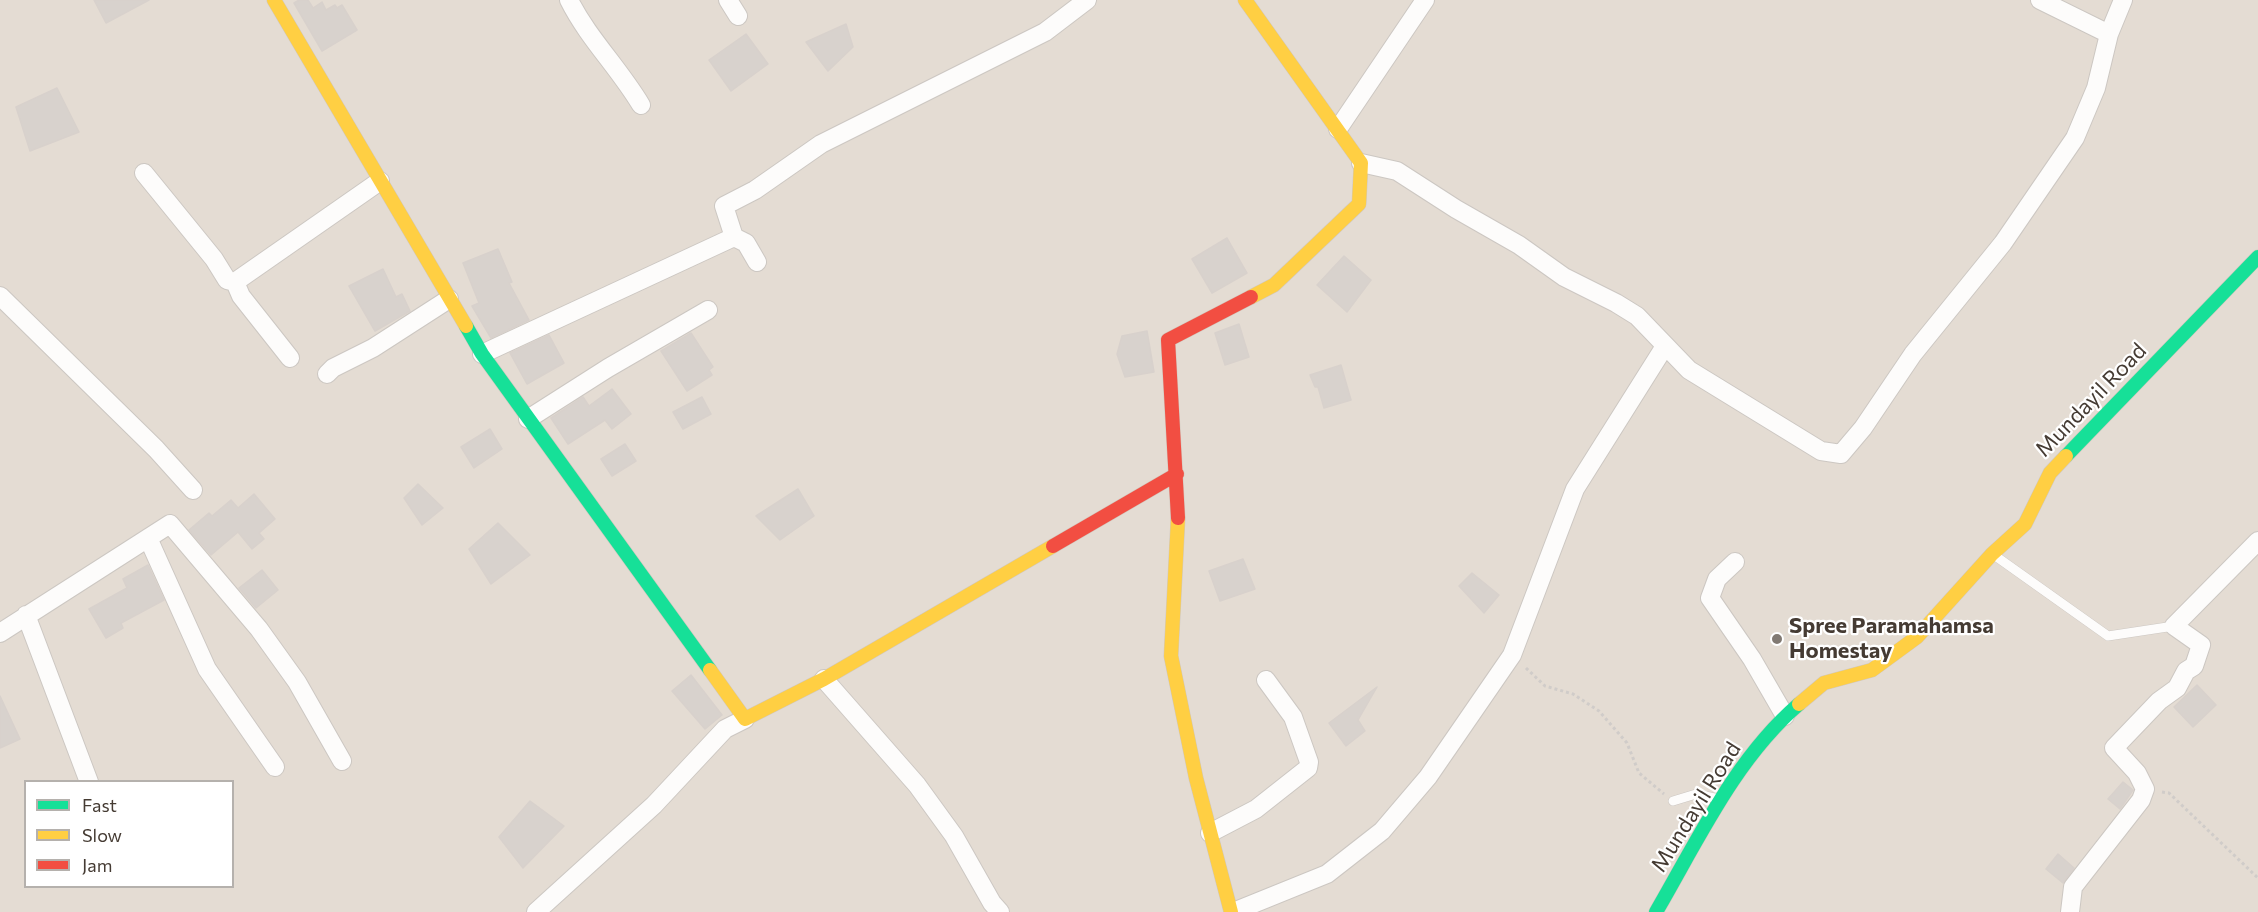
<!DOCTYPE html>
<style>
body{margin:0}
#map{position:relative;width:2258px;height:912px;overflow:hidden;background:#f0ebe6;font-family:Commissioner,sans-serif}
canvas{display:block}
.legend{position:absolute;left:24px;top:780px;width:210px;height:108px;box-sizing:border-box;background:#fff;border:2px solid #b5b1ad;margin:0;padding:8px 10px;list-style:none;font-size:18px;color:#453b33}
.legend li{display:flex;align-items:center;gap:12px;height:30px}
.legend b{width:30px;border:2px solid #b5b1ad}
</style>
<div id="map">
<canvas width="2258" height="912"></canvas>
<ul class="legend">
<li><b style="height:8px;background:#16e098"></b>Fast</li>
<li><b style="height:8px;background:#ffcf43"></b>Slow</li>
<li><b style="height:8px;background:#f24e42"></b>Jam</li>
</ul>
</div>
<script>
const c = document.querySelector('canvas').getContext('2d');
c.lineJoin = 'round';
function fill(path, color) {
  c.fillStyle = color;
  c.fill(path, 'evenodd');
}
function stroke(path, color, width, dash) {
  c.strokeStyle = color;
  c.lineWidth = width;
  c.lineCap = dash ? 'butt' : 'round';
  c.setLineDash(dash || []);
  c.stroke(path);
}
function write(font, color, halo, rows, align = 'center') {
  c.font = font + ' Commissioner,sans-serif';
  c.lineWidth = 4.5;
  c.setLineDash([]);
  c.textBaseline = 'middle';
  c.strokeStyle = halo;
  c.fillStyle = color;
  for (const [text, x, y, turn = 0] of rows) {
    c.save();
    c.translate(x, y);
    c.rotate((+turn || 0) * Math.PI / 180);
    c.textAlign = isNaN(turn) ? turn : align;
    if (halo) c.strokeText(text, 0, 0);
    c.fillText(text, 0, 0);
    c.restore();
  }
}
const residential = new Path2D(`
 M0 0H2258V912H0ZM26 782H232V886H26Z`);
const building = new Path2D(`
 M94 0H149L106 23Z
 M299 0H308L313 8 322 2 326 10 335 5 337 8 342 5 357 30 322 51 294 3Z
 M846 24 853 47 828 71 806 42Z
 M746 34 768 64 731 91 709 60Z
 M57 88 79 132 30 151 16 107Z
 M1227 238 1247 273 1212 293 1192 259Z
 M498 249 512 282 509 283 529 320 491 338 472 306 479 303 463 263Z
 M1344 256 1371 280 1347 312 1317 285Z
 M383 269 396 297 402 294 410 311 375 331 349 286Z
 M1239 324 1249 357 1225 365 1215 333Z
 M1147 331 1154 372 1125 377 1117 354 1122 336Z
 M691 333 713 367 709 370 712 375 687 391 661 351Z
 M549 335 564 363 527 384 510 353Z
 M1341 365 1351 400 1324 408 1318 387H1315L1310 375Z
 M612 389 631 414 612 429 605 420 568 444 551 418 583 397 589 406Z
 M702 397 711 414 683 429 673 412Z
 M490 429 502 449 474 468 461 447Z
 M625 444 636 461 612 476 601 459Z
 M418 484 443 508 422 525 404 498Z
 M798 489 814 516 780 540 756 516Z
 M254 494 275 519 259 533 264 539 252 549 238 532 211 555 189 530 209 513 212 516 231 500 238 508Z
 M498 523 530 555 491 584 469 549Z
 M1243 559 1255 589 1220 601 1209 571Z
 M148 565 164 600 121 623 123 628 106 638 89 609 127 588 123 579Z
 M262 570 278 590 256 608 239 588Z
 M1472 573 1499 595 1484 613 1459 586Z
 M691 675 722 715 705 729 672 691Z
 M2197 685 2216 705 2193 727 2174 707Z
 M1377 687 1358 720 1365 731 1346 746 1329 723Z
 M0 696 20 739 0 748Z
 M2123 782 2133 790 2120 809 2108 799Z
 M530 801 564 826 523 868 499 837Z
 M2058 854 2074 868 2063 883 2046 869Z`);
const path = new Path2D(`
 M1526 668 1545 686 1573 694 1599 711 1627 743 1639 773 1664 794
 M2162 792 2169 793 2258 878`);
const lane = new Path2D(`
 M1994 555 2108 636 2174 626
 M1673 801 1696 794 1719 799`);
const street = new Path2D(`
 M569 0C588 38 619 68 641 105
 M728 0 738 16
 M2040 0 2109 34
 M1338 129 1425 0
 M1361 163 1397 171 1456 209 1519 245 1564 277 1616 303 1637 316 1689 370 1821 451 1841 454 1863 428 1913 354 2003 243 2075 138 2096 88 2109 34 2123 0
 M144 173 214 259 227 280 235 282 380 181
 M734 237 724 206 755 190 821 144 1045 32 1087 0
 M235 282 241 296 290 358
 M0 296 156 449 193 490
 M482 354 734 237 746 243 757 262
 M327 374 333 368 373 348 449 299
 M528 419 608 368 708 310
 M148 538 207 669 275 767
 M1735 562 1717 579 1710 598 1752 659 1785 716
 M26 615 89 782
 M0 633 170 524 259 629 297 682 342 761
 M824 679 917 785 954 836 992 903 1000 912
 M1210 833 1256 809 1308 768 1309 762 1293 717 1266 680
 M536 912 654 805 725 729 745 719
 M1233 912 1327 874 1382 831 1428 777 1512 655 1575 489 1665 346
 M2070 912 2073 887 2141 800 2145 789 2137 773 2114 748 2159 701 2177 688 2186 671 2194 666 2201 645 2174 626 2258 541`);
const fast = new Path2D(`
 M466 326 482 354 710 670
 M2066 456 2258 257
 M1656 912C1698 840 1735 759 1799 704`);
const slow = new Path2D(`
 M274 0 466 326
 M1245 0 1361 163 1359 204 1274 285 1251 297
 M1178 518 1171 656 1196 778 1231 912
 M710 670 745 719 824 679 1053 546
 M1799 704 1824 683 1872 670 1917 637 1992 554 2025 524 2050 473 2066 456`);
const jam = new Path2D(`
 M1178 518 1168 340 1251 297
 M1053 546 1177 474`);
const markers = [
 [1777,639,6,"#817972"]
];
const streetNames = [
 ["Mundayil Road",2091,400,-46],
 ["Mundayil Road",1696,807,-58]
];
const poiNames = [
 ["Spree Paramahamsa",1789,626],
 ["Homestay",1789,651]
];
fill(residential, '#e4dcd3');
fill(building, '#d8d2cd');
stroke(building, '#d8d1cc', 1.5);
stroke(lane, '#ccc7c2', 10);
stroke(street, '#ccc7c2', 20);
stroke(fast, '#d1c8be', 15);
stroke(slow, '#d1c8be', 15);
stroke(jam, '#d1c8be', 15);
stroke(path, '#d0ccc9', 3, [3, 3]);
stroke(lane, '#fdfcfb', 9);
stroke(street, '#fdfcfb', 18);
stroke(fast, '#16e098', 14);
stroke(slow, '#ffcf43', 14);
stroke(jam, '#f24e42', 14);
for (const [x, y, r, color] of markers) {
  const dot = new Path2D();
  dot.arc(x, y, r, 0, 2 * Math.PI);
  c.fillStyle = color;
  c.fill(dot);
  stroke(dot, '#fff', 2);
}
write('22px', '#453b33', '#fff', streetNames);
write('bold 22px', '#453b33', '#fff', poiNames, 'left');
</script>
